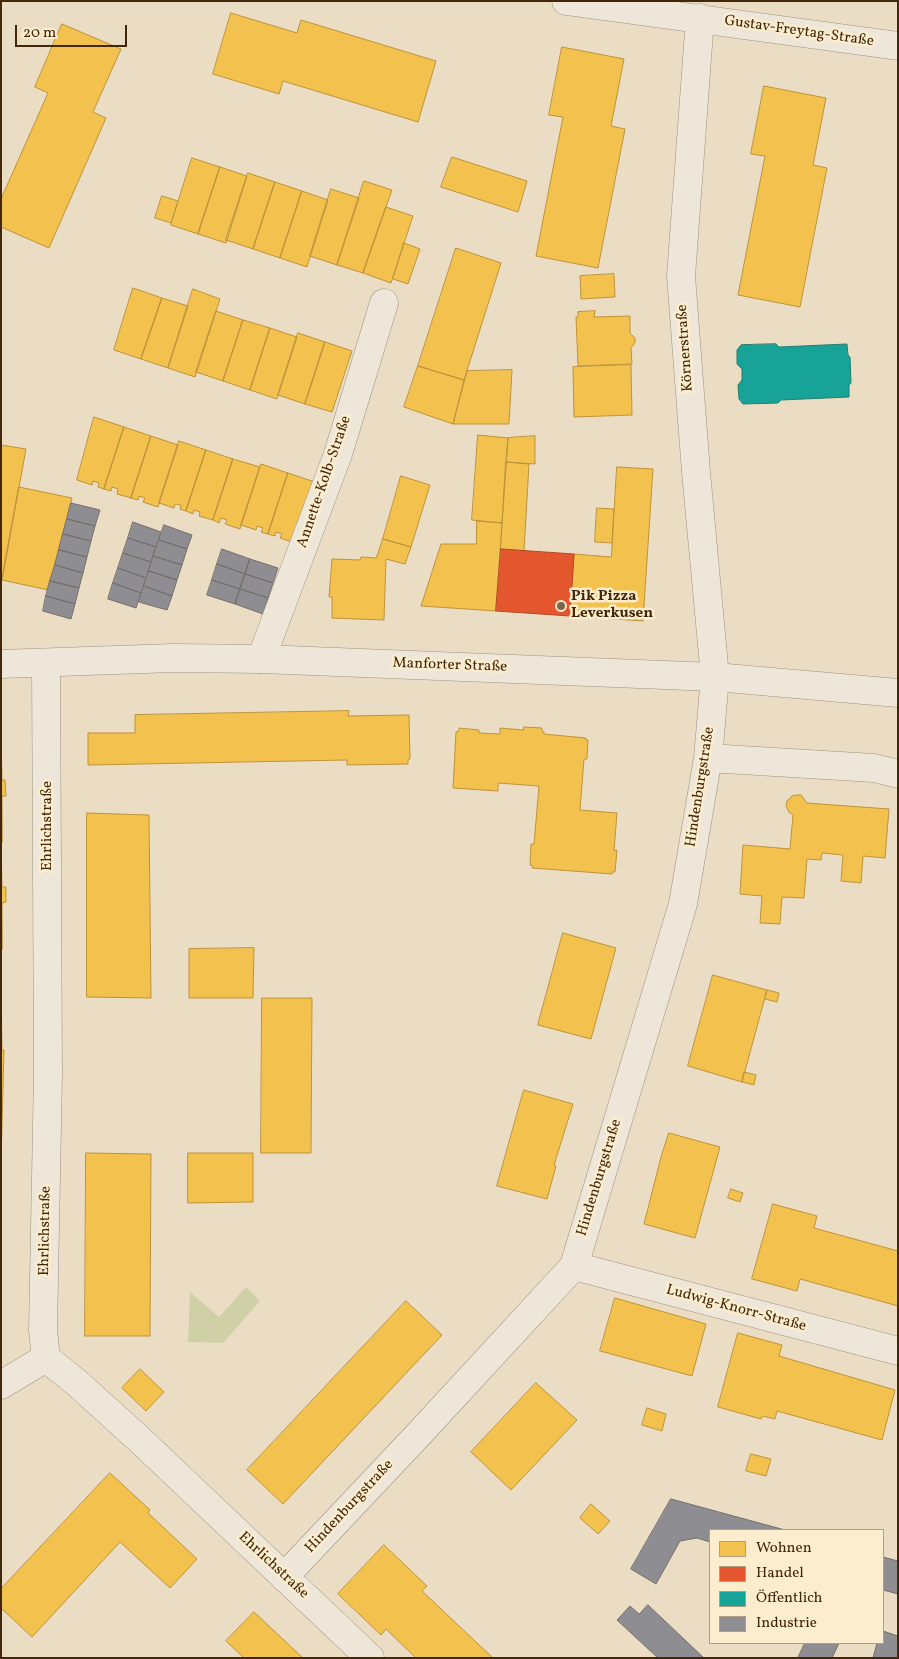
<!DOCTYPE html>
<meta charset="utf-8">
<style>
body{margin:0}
#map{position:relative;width:899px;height:1659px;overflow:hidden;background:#ebddc3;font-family:Vollkorn,serif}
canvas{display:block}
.frame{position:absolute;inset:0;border:2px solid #42270b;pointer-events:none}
.legend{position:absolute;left:709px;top:1529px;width:175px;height:115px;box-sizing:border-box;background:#fcedce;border:1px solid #b29e80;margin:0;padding:6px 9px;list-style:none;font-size:15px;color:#42270b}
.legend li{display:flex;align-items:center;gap:10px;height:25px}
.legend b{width:25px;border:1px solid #b29e80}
.scale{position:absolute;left:15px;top:25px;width:112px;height:22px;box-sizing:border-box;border:2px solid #42270b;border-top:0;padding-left:6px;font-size:15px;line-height:18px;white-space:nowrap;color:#42270b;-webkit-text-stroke:4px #fcedce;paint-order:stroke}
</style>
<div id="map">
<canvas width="899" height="1659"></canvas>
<div class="frame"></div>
<ul class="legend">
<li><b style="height:14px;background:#f2c14e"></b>Wohnen</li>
<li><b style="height:14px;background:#e4572e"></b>Handel</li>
<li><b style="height:14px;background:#17a398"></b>Öffentlich</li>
<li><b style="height:14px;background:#8d8d92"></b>Industrie</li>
</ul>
<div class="scale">20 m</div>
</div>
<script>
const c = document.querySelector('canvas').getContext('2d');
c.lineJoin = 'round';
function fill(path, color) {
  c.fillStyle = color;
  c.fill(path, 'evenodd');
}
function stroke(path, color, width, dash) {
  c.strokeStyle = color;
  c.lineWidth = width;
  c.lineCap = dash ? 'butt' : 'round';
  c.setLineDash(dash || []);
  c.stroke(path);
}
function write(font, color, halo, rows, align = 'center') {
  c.font = font + ' Vollkorn,serif';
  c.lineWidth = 5;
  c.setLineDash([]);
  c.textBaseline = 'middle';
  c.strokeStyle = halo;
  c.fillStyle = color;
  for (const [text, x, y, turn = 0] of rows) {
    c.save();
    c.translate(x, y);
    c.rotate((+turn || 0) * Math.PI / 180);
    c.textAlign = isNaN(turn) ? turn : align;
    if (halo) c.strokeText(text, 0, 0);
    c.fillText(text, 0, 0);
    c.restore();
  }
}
const green = new Path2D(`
 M246 1287 260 1301 223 1343 188 1342 190 1292 219 1317Z`);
const homes = new Path2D(`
 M231 13 297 33 301 20 436 61 418 122 283 81 279 94 213 74Z
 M62 24 121 49 93 112 106 118 49 248 1 227V199L48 93 35 87Z
 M562 47 624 59 611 126 625 129 598 268 536 256 563 117 549 115Z
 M764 86 826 98 813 165 827 168 800 307 738 295 765 156 751 154Z
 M452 157 527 181 518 212 441 187Z
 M192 158 220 167 198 234 171 225Z
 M220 167 247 176 226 243 198 234Z
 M248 173 275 182 253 249 226 240Z
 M364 181 392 190 363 273 337 265Z
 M275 182 302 191 280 258 253 249Z
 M331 189 359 198 337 265 310 256Z
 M302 191 328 200 307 267 280 258Z
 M162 196 178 201 171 223 155 218Z
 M386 207 413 216 391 283 363 273Z
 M404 243 420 249 408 284 393 279Z
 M456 248 501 263 464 380 418 366Z
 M614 274 615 297 581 299 580 276Z
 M133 288 162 298 141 359 114 350Z
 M193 289 220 299 195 377 168 368Z
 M162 298 188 306 168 368 141 359Z
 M216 311 243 320 223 381 196 372Z
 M595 311 594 317 630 316V333L635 338V343L631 348 632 364 578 366 576 317H578V312Z
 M243 320 270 328 250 390 223 381Z
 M270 328 297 337 277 399 250 390Z
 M298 333 325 342 305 404 278 395Z
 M325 342 352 351 332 412 305 404Z
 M631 365 632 415 574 417 573 367Z
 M418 366 464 380 453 424 404 407Z
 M512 370 509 424H453L467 371Z
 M94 417 124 427 104 489 98 487 99 483 93 481 92 485 77 480Z
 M124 427 151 436 131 498 117 494 118 489 112 487 111 491 104 489Z
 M478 435 508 438 502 523 472 520Z
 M151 436 178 445 158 507 143 502 145 498 139 496 138 500 131 498Z
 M535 436V464L506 462 508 438Z
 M179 441 206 450 186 511 180 509 181 505 175 504 174 508 159 503Z
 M1 445 26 449 2 580H1Z
 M206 450 233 459 213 520 199 516 200 512 194 510 193 514 186 511Z
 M233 459 260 467 240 529 225 524 227 520 221 518 219 523 213 520Z
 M506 462 529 464 524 551 501 549Z
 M261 464 288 473 268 534 261 532 263 528 257 526 256 530 241 525Z
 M617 467 653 469 643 621 570 616 574 554 611 557Z
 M288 473 315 482 295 543 280 538 282 534 276 532 275 536 268 534Z
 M401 476 430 485 411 547 383 539Z
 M19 487 72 498 48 590 2 580Z
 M597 508 614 509 612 543 595 542Z
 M477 521 502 523 496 611 421 606 441 544H476Z
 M383 539 411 547 405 564 386 559 384 620 332 618V597H329L332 559 360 560 361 557 376 558Z
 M349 711 348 716 409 715 410 759H408V764L347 765V760L88 765V733H135V715Z
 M524 727 542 728V731L544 732V734L586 738V740H588L587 759H584L580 810 617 813 614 851 617 850 615 872H612V874L532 868 533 866 530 865 531 844H534L539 786 498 783V791L453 788 456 732 459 731V728L479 730V733L500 734V728L523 730Z
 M1 734 2 780H5L6 796H2V842Z
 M801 795 807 803 889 809 885 858 863 856 861 883 841 881 843 855 822 853 821 860 807 859 804 898 782 897 780 924 760 923 762 896 740 894 743 845 790 849 793 815 789 812 786 806 787 801 792 796Z
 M87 813 149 815 151 998 87 997Z
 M1 842 2 887H6V902L2 903V949Z
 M563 933 616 948 591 1039 538 1025Z
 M254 948 253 998H189V949Z
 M713 975 767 990 742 1082 688 1066Z
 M1 987 2 1050H4L1 1163Z
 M767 990 779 993 777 1002 765 999Z
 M262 998H312L311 1153H261Z
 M744 1072 756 1075 754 1085 742 1082Z
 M524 1090 573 1104 554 1165 556 1166 547 1199 497 1186Z
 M669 1133 720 1147 695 1238 644 1224 661 1157Z
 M86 1153 151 1154 150 1336H85Z
 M188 1153H253V1202L188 1203Z
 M731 1189 743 1193 740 1202 728 1198Z
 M773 1204 817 1216 814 1228 898 1251V1306L800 1279 797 1291 752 1279Z
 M615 1298 706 1324 692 1376 600 1351Z
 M406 1301 442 1335 283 1504 247 1470Z
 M738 1333 782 1345 779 1356 895 1390 882 1440 777 1411 775 1419 762 1416 761 1419 718 1407Z
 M140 1369 164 1392 146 1411 122 1388Z
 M536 1383 577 1420 511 1490 471 1452Z
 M647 1408 666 1414 662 1431 642 1425Z
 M751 1454 771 1459 766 1476 746 1471Z
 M110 1473 150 1510 148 1513 197 1559 170 1588 120 1542 32 1637 1 1608V1589Z
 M591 1504 610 1521 598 1534 580 1518Z
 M384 1545 427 1586 422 1591 493 1658H416L386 1629 381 1635 338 1594Z
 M254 1612 303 1658H244L226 1641Z`);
const shops = new Path2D(`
 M501 549 574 554 570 616 496 611Z`);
const public = new Path2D(`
 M776 344 779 347 847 344 848 355 850 357 851 383 849 385V397L781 400 778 403 743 404 739 399 738 385 742 380V369L737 364V350L741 345Z`);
const industry = new Path2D(`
 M71 503 100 510 95 526 67 519Z
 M67 519 95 526 91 541 63 534Z
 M133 522 161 532 156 547 128 538Z
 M164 525 192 535 187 549 159 540Z
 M63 534 91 541 87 557 59 550Z
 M128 538 156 547 151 562 123 553Z
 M159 540 187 549 182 565 153 556Z
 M222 549 250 559 245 574 217 564Z
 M59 550 87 557 83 573 55 565Z
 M123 553 151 562 146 578 118 568Z
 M153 556 182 565 177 580 149 571Z
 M250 559 278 568 273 583 245 574Z
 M217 564 245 574 240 589 212 580Z
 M55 565 83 573 79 588 50 581Z
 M118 568 146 578 141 593 113 583Z
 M149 571 177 580 172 596 144 586Z
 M245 574 273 583 268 598 240 589Z
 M212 580 240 589 235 604 207 595Z
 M50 581 79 588 75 604 46 596Z
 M113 583 141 593 136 608 108 599Z
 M144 586 172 596 167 610 139 602Z
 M240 589 268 598 263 614 235 604Z
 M46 596 75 604 71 619 43 611Z
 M671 1499 785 1530H710V1542L697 1538 680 1541 656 1584 631 1569Z
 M883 1557 898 1561V1594L883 1590Z
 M648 1605 704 1658H658L617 1620 630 1606 639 1614Z
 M883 1631 898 1636V1658H873L877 1643H883Z
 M805 1643H839L832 1658H798Z`);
const minor = new Path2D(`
 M566 1 898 46
 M261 659 338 454 384 303
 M46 663 48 1074 43 1330 46 1358 77 1383 140 1440 370 1658
 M708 758 874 768 898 774
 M574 1266 898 1351
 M1 1385 46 1358
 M284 1577 418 1435 574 1266 683 904 708 758 715 677 696 472 681 276 700 18`);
const tertiary = new Path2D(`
 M1 664 173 658 261 659 715 677 898 693`);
const markers = [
 [561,606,5,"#7d674b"]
];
const streetNames = [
 ["Gustav-Freytag-Straße",799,32,8],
 ["Körnerstraße",686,348,-94],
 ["Annette-Kolb-Straße",325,482,-71],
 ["Manforter Straße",450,666,2],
 ["Hindenburgstraße",701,787,-81],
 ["Ehrlichstraße",48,826,-90],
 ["Hindenburgstraße",600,1178,-73],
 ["Ehrlichstraße",46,1231,-89],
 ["Ludwig-Knorr-Straße",736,1309,15],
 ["Hindenburgstraße",350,1507,-47],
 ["Ehrlichstraße",273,1566,43]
];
const poiNames = [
 ["Pik Pizza",571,597],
 ["Leverkusen",571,614]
];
fill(green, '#d0d0a7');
fill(homes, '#f2c14e');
stroke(homes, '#bd933a', 1);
fill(shops, '#e4572e');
stroke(shops, '#b34924', 1);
fill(public, '#17a398');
stroke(public, '#247e6e', 1);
fill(industry, '#8d8d92');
stroke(industry, '#766e6a', 1);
stroke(minor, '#9d927f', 29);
stroke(tertiary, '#9d927f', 29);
stroke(minor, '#ede6d9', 28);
stroke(tertiary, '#ede6d9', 28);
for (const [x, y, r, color] of markers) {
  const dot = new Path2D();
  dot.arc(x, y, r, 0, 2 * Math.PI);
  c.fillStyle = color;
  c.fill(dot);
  stroke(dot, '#fcedce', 2);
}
write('15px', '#42270b', '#fcedce', streetNames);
write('bold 15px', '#42270b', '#fcedce', poiNames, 'left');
</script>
